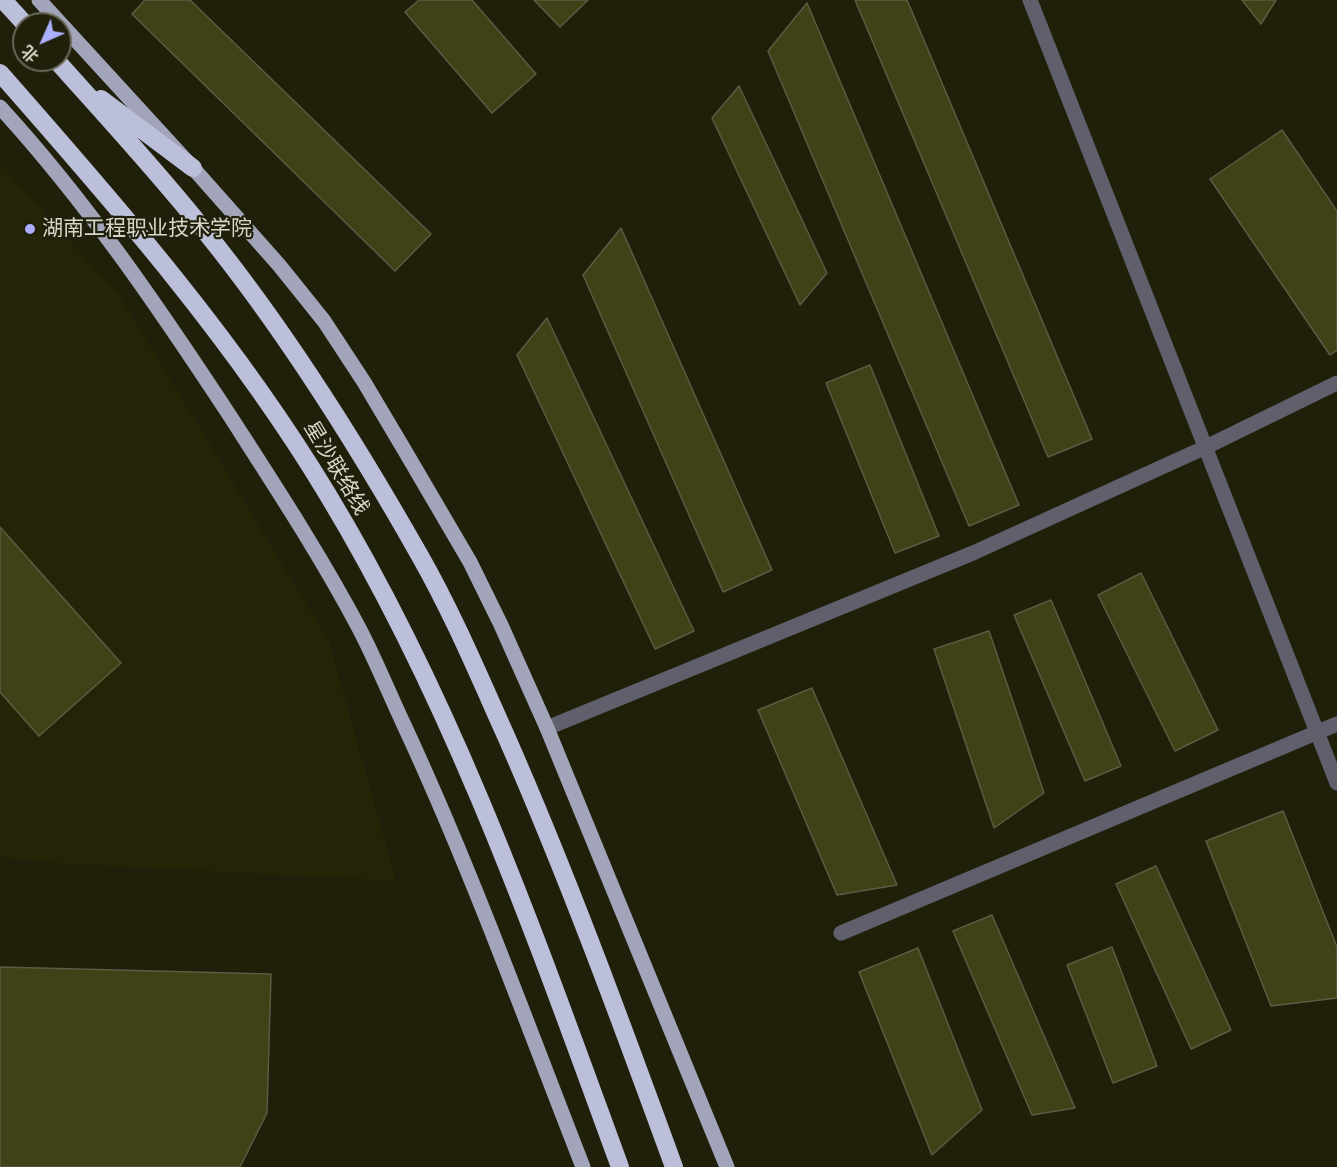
<!DOCTYPE html>
<meta charset="utf-8">
<style>
body{margin:0}
#map{position:relative;width:1337px;height:1167px;overflow:hidden;background:#1f1f0a;font-family:Figtree,"Noto Sans SC",sans-serif}
canvas{display:block}
.north{position:absolute;left:12px;top:12px;width:60px;height:60px;box-sizing:border-box;background:#1f1f0a;border:2px solid #686957;border-radius:50%;rotate:225deg;font-size:16px;font-weight:700;line-height:24px;text-align:center;color:#d6d7ca}
.north::after{content:'';display:block;margin:auto;width:21px;height:27px;background:#abaffb;clip-path:polygon(50% 0,100% 100%,50% 72%,0 100%)}
</style>
<div id="map">
<canvas width="1337" height="1167"></canvas>
<div class="north">北</div>
</div>
<script>
const c = document.querySelector('canvas').getContext('2d');
c.lineJoin = 'round';
function fill(path, color) {
  c.fillStyle = color;
  c.fill(path, 'evenodd');
}
function stroke(path, color, width, dash) {
  c.strokeStyle = color;
  c.lineWidth = width;
  c.lineCap = dash ? 'butt' : 'round';
  c.setLineDash(dash || []);
  c.stroke(path);
}
function write(font, color, halo, rows, align = 'center') {
  c.font = font + ' Figtree,"Noto Sans SC",sans-serif';
  c.lineWidth = 4.5;
  c.setLineDash([]);
  c.textBaseline = 'middle';
  c.strokeStyle = halo;
  c.fillStyle = color;
  for (const [text, x, y, turn = 0] of rows) {
    c.save();
    c.translate(x, y);
    c.rotate((+turn || 0) * Math.PI / 180);
    c.textAlign = isNaN(turn) ? turn : align;
    if (halo) c.strokeText(text, 0, 0);
    c.fillText(text, 0, 0);
    c.restore();
  }
}
const built = new Path2D(`
 M0 163 120 296 329 641 396 881 57 863 0 857Z`);
const building = new Path2D(`
 M145 0H190L431 234 395 271 132 14Z
 M419 0H472L536 74 492 113 405 12Z
 M534 0H588L560 27Z
 M855 0H907L1092 439 1048 457Z
 M1242 0H1276L1261 24Z
 M807 3 1019 505 969 526 768 51Z
 M739 86 827 273 800 305 712 118Z
 M1282 130 1337 211V350L1330 355 1210 179Z
 M621 228 772 570 723 592 583 275Z
 M547 318 694 631 655 649 517 355Z
 M870 365 939 536 895 553 826 383Z
 M0 527 121 663 39 736 0 692Z
 M1141 573 1218 730 1175 751 1098 595Z
 M1051 600 1121 766 1085 781 1014 615Z
 M989 631 1044 793 994 828 934 649Z
 M812 688 897 885 837 895 758 710Z
 M1283 811 1337 947V998L1271 1006 1206 841Z
 M1156 866 1231 1030 1191 1049 1116 884Z
 M992 915 1075 1108 1032 1115 953 931Z
 M1112 947 1157 1066 1113 1083 1067 965Z
 M918 948 982 1110 932 1155 859 972Z
 M0 967 271 974 267 1113 240 1167H0Z`);
const minor = new Path2D(`
 M1030 0 1337 783
 M547 728 973 553 1206 447 1337 383
 M841 933 1337 724`);
const major = new Path2D(`
 M39 0 193 168 279 265 324 321 364 382 405 451 470 562 501 625 547 728 727 1167
 M0 107C87 202 159 308 230 416 275 486 321 556 360 630 376 661 389 693 404 725 471 869 525 1019 583 1167`);
const highway = new Path2D(`
 M3 0 25 24
 M56 60C106 116 157 171 204 230 286 331 356 443 420 556 453 614 479 676 506 736 568 877 621 1022 674 1167
 M0 73C118 207 236 342 328 495 455 705 536 938 620 1167
 M101 99 193 168`);
const markers = [
 [30,229,6,"#abaffb"]
];
const poiNames = [
 ["湖南工程职业技术学院",42,229]
];
const streetNames = [
 ["星沙联络线",336,468,59]
];
fill(built, '#242507');
fill(building, '#3f4116');
stroke(building, '#5b5c44', 1.5);
stroke(minor, '#5f606b', 15);
stroke(major, '#a2a4ba', 15);
stroke(highway, '#bcbfd9', 18);
for (const [x, y, r, color] of markers) {
  const dot = new Path2D();
  dot.arc(x, y, r, 0, 2 * Math.PI);
  c.fillStyle = color;
  c.fill(dot);
  stroke(dot, '#1f1f0a', 2);
}
write('21px', '#d6d7ca', '#1f1f0a', poiNames, 'left');
write('21px', '#d6d7ca', '#1f1f0a', streetNames);
</script>
